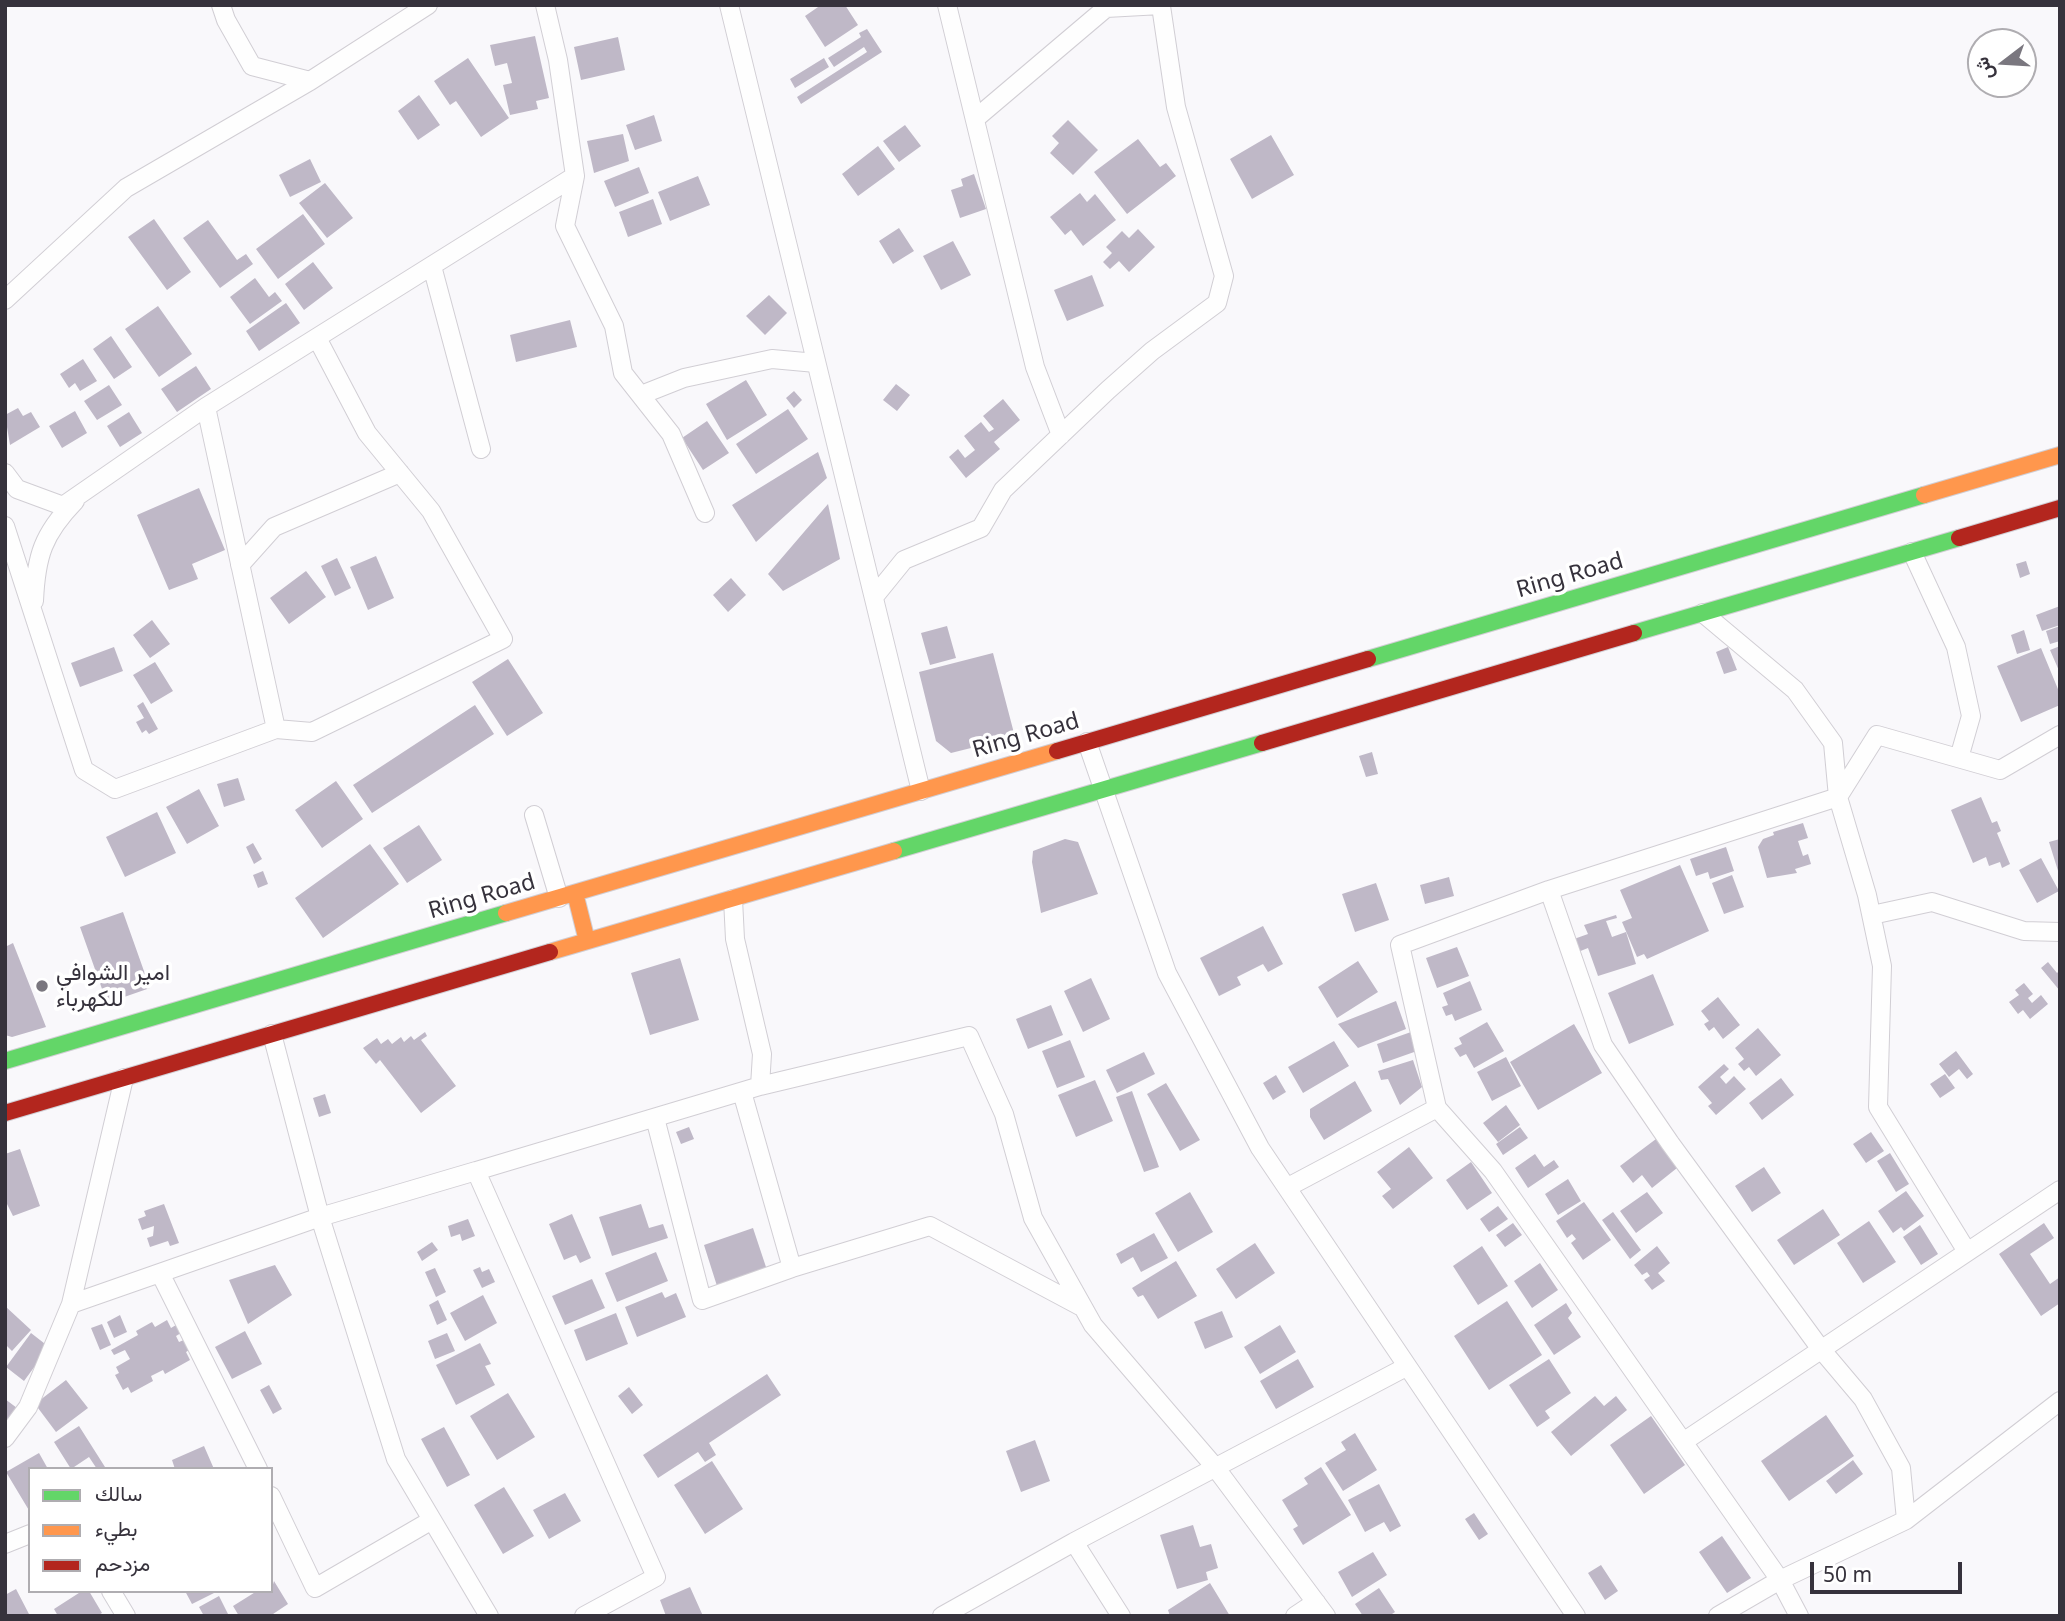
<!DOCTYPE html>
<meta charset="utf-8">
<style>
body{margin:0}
#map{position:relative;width:2065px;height:1621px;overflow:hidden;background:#f9f8fb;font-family:"Noto Sans",Vazirmatn,sans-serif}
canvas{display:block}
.frame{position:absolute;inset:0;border:7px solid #36323c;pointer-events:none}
.legend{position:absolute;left:28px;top:1467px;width:245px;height:126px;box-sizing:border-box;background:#fff;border:2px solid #afadb1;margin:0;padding:9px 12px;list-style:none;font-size:21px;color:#36323c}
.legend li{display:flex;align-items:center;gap:14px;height:35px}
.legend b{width:35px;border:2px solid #afadb1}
.north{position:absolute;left:1967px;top:28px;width:70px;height:70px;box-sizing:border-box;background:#fff;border:2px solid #afadb1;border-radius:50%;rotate:253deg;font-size:19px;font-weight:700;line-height:28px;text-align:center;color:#36323c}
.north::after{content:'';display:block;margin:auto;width:24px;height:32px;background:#7a777f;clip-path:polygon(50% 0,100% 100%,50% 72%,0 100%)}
.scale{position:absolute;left:1810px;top:1562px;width:152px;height:32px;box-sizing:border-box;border:4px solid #36323c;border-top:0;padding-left:9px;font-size:21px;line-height:24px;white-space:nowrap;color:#36323c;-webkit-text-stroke:5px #fff;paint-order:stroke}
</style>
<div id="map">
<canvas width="2065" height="1621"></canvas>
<div class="frame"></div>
<ul class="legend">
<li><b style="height:9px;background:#63d668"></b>سالك</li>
<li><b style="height:9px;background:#ff974d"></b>بطيء</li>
<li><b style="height:9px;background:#b3261e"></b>مزدحم</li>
</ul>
<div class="north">ش</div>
<div class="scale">50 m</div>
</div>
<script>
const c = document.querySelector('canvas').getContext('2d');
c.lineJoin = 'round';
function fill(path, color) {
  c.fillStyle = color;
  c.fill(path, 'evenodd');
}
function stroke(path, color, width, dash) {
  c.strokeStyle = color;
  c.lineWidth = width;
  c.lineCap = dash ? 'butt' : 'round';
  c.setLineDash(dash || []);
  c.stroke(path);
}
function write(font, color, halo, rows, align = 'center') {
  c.font = font + ' "Noto Sans",Vazirmatn,sans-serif';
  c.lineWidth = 7;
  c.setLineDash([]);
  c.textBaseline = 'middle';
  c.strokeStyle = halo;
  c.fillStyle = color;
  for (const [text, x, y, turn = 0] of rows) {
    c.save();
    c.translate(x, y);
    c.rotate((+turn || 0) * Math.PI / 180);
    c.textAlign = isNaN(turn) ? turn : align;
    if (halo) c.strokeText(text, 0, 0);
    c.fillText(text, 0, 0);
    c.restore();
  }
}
const building = new Path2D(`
 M821 5H845L858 25 825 47 805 16Z
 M867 29 882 52 801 104 797 97 867 52 864 47 834 67 828 58 861 37 859 33Z
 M535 36 549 98 536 101 538 109 510 115 503 85 512 83 507 63 495 66 490 45Z
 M618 37 625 70 581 80 574 47Z
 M468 58 509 118 481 137 456 101 450 105 434 81Z
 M824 58 829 67 795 88 790 79Z
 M419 95 440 125 418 140 398 111Z
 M654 115 662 141 635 150 626 125Z
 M1068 120 1098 150 1073 175 1050 153 1059 143 1052 136Z
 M905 125 921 146 899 162 883 141Z
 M623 134 629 161 594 173 587 141Z
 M1271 135 1294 175 1252 199 1230 159Z
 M1138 139 1160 167 1166 163 1176 176 1127 214 1094 172Z
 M878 146 895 169 858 196 842 174Z
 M310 159 321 182 290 197 279 175Z
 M639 167 649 193 615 207 604 181Z
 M974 174 986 209 960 218 951 190 963 186 961 179Z
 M698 176 710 205 670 221 658 192Z
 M325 183 353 218 327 238 299 203Z
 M1080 193 1087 202 1095 194 1116 220 1083 246 1071 230 1065 235 1050 217Z
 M653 199 662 224 628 237 619 212Z
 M303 214 325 244 278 279 256 249Z
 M154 219 191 272 167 290 128 237Z
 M208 220 237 260 246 254 253 264 220 288 183 238Z
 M899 228 914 251 893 264 879 241Z
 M1138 229 1155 247 1129 272 1119 261 1110 269 1103 262 1112 253 1106 247 1122 231 1129 238Z
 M953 241 971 275 941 290 923 256Z
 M313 262 333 288 304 310 285 284Z
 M1092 275 1104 306 1067 321 1054 290Z
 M255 278 269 297 275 292 282 301 250 324 230 297Z
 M769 295 787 313 765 335 746 316Z
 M286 303 300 323 259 351 246 331Z
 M158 306 192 354 159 377 125 329Z
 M570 320 577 347 516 362 510 335Z
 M111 336 132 367 114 379 93 349Z
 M83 359 97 381 80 391 75 383 69 388 60 374Z
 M196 366 211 389 177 412 161 389Z
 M746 380 767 415 727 440 706 404Z
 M896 384 910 395 897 411 883 400Z
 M109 385 122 405 97 420 84 401Z
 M794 391 802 400 794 408 786 398Z
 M1003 399 1020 420 994 442 1000 449 966 478 949 457 958 449 965 458 975 450 964 436 981 422 989 432 994 429 983 416Z
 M18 408 23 416 31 412 40 427 10 445 5 415Z
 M788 409 808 439 756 474 736 444Z
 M75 411 87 433 62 448 49 426Z
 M129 412 142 433 120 447 107 426Z
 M707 421 729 453 703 470 682 438Z
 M818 452 827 478 756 542 732 505Z
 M199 488 225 550 192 564 198 579 169 590 137 515Z
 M828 504 840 559 783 591 768 574Z
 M376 556 394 598 368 610 350 567Z
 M337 558 351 588 335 596 321 566Z
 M2026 561 2030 574 2020 578 2016 564Z
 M306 571 326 597 289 624 270 598Z
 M731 578 746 595 728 612 713 595Z
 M2060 606V625L2042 631 2036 615Z
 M152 620 170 644 150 658 133 635Z
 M947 626 956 658 930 665 921 633Z
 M2060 626V641L2050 644 2046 631Z
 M2024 630 2030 650 2017 654 2011 635Z
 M2060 646V673L2050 650Z
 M114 647 123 671 80 687 71 663Z
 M1728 647 1737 670 1724 674 1716 652Z
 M2041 648 2060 694V705L2021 722 1997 666Z
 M993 653 1015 737 951 753 936 741 919 672Z
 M508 659 543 713 507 736 472 682Z
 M155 662 173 691 151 704 133 675Z
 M143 702 158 729 149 734 146 730 142 733 136 722 144 718 137 706Z
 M475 705 494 734 372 813 353 785Z
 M1372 752 1378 774 1366 777 1359 756Z
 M238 778 245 800 224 807 217 784Z
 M336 781 363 819 322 848 295 810Z
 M199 789 219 826 187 844 166 807Z
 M1981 797 1992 823 1997 821 2001 831 1997 833 2010 864 2002 868 2000 862 1989 866 1986 857 1973 863 1951 810Z
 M157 812 176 853 125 877 106 837Z
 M1803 823 1808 838 1798 841 1803 856 1808 854 1811 864 1795 869 1797 873 1767 878 1758 847 1763 839 1774 835 1773 832Z
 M419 825 442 860 407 883 383 848Z
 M1065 839 1078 842 1098 894 1041 913 1032 862 1033 851Z
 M2060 839V874H2059L2049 842Z
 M253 843 262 859 254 864 246 847Z
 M370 844 399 884 323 938 295 898Z
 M1726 847 1734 871 1710 879 1708 872 1696 876 1690 859Z
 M2041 858 2059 891 2037 903 2019 870Z
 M1680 865 1709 931 1647 959 1644 954 1637 957 1622 922 1632 918 1620 890Z
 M263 871 268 884 258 888 253 875Z
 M1732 875 1744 907 1724 914 1712 883Z
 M1449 877 1454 896 1425 904 1420 885Z
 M1376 883 1389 920 1355 932 1342 894Z
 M123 912 150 988 107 1003 80 927Z
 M1616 915 1617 918 1606 921 1612 937 1626 932 1636 964 1598 976 1588 948 1578 952 1574 939 1588 934 1584 925Z
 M1263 926 1283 964 1268 972 1263 964 1237 977 1241 985 1219 996 1200 958Z
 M13 943 46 1027 12 1037 5 1035V947Z
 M1457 947 1469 976 1437 988 1426 958Z
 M680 958 699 1020 650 1035 631 973Z
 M1358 961 1378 992 1337 1018 1318 987Z
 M2048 962 2057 973 2060 970V991L2041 968Z
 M1653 974 1674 1025 1629 1044 1608 993Z
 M1091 978 1110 1019 1083 1032 1064 991Z
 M1470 981 1482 1010 1455 1021 1452 1014 1446 1016 1442 1007 1448 1005 1443 993Z
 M2024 983 2033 994 2028 998 2032 1003 2041 995 2048 1004 2030 1019 2023 1010 2018 1014 2009 1002 2019 995 2015 990Z
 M1718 997 1740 1025 1723 1039 1714 1027 1709 1031 1704 1024 1709 1021 1701 1011Z
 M1396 1001 1406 1029 1358 1048 1338 1024Z
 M1051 1005 1063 1035 1028 1049 1016 1019Z
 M1487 1022 1504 1051 1474 1068 1466 1054 1460 1057 1454 1048 1462 1044 1459 1038Z
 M1574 1024 1602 1073 1538 1110 1510 1062Z
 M1758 1028 1781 1055 1756 1076 1749 1067 1744 1071 1738 1064 1744 1059 1735 1048Z
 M425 1032 427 1036 421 1040 456 1086 421 1113 380 1060 376 1064 363 1048 377 1038 381 1044 388 1039 392 1044 401 1037 404 1042 411 1036 414 1040Z
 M1411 1032 1417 1051 1383 1063 1377 1044Z
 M1070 1040 1085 1077 1057 1088 1042 1051Z
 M1334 1041 1349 1066 1303 1093 1288 1067Z
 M1956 1051 1973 1074 1967 1079 1959 1069 1949 1077 1939 1064Z
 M1144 1052 1155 1074 1117 1093 1106 1070Z
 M1506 1057 1521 1086 1492 1101 1477 1072Z
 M1413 1060 1422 1087 1400 1105 1388 1079 1381 1080 1378 1071Z
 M1724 1064 1729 1069 1720 1077 1726 1084 1734 1076 1746 1089 1716 1115 1708 1106 1712 1103 1698 1087Z
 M1945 1074 1955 1088 1940 1098 1930 1084Z
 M1276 1075 1286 1092 1273 1100 1263 1083Z
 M1781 1078 1794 1095 1762 1120 1749 1103Z
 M1095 1080 1113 1121 1076 1137 1058 1095Z
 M1355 1081 1372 1111 1324 1140 1310 1117V1109Z
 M1166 1083 1200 1140 1180 1151 1147 1094Z
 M1132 1091 1159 1167 1144 1172 1116 1097Z
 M325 1094 331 1113 319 1117 313 1098Z
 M1506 1105 1520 1125 1498 1142 1483 1123Z
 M689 1127 694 1139 681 1144 676 1132Z
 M1520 1127 1528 1138 1503 1155 1496 1144Z
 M1871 1132 1884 1151 1866 1163 1853 1144Z
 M1656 1139 1677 1168 1652 1188 1642 1175 1633 1183 1620 1166Z
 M1409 1147 1433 1178 1393 1209 1382 1196 1391 1189 1377 1172Z
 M20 1149 40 1206 13 1216 5 1200V1154Z
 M1890 1153 1909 1184 1896 1192 1877 1161Z
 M1535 1154 1544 1167 1554 1160 1559 1167 1528 1188 1515 1168Z
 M1471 1162 1492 1193 1467 1210 1446 1180Z
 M1764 1167 1781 1193 1752 1212 1735 1186Z
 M1568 1179 1581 1201 1558 1215 1545 1194Z
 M1906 1191 1924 1216 1904 1231 1901 1227 1893 1233 1878 1211Z
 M1190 1192 1213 1232 1178 1252 1155 1213Z
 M1647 1192 1663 1213 1636 1233 1620 1211Z
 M1584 1202 1611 1240 1583 1260 1571 1243 1576 1239 1572 1234 1567 1238 1556 1221Z
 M164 1204 179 1243 170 1246 168 1241 150 1247 147 1238 153 1236 154 1226 142 1230 138 1219 146 1216 144 1211Z
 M641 1204 649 1228 663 1224 668 1238 612 1256 599 1217Z
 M1498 1206 1508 1219 1489 1232 1480 1219Z
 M1823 1209 1840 1235 1794 1265 1777 1240Z
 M1613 1212 1641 1250 1630 1259 1602 1220Z
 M572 1214 591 1258 580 1263 576 1255 564 1260 549 1224Z
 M468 1219 475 1236 462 1241 460 1234 451 1237 448 1226Z
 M1869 1221 1896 1262 1863 1283 1837 1243Z
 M1513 1223 1522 1235 1505 1247 1496 1235Z
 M2044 1223 2054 1238 2030 1254 2050 1284 2060 1277V1303L2041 1316 1999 1254Z
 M1920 1225 1938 1254 1921 1265 1903 1237Z
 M753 1228 767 1270 717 1286 704 1245Z
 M1154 1233 1168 1258 1141 1272 1133 1257 1121 1264 1116 1254Z
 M432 1242 438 1250 422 1261 417 1252Z
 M1255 1243 1275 1273 1236 1299 1216 1269Z
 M1482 1246 1508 1286 1478 1305 1453 1266Z
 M1657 1246 1670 1263 1658 1273 1665 1281 1652 1290 1644 1280 1650 1276 1647 1272 1642 1275 1634 1265Z
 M656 1252 668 1281 617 1302 605 1273Z
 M1176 1261 1197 1296 1158 1319 1143 1295 1138 1297 1132 1288Z
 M1540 1263 1558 1290 1532 1308 1514 1281Z
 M275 1265 292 1295 248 1324 229 1280Z
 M480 1267 482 1272 489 1269 495 1282 482 1288 473 1270Z
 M435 1268 446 1292 436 1297 425 1272Z
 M592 1279 605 1308 565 1325 552 1296Z
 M662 1292 665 1298 676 1293 686 1317 637 1337 625 1307Z
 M483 1295 497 1323 465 1341 450 1313Z
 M438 1300 447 1320 437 1325 429 1305Z
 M1507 1301 1542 1355 1489 1390 1454 1336Z
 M1566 1303 1572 1313 1568 1318 1581 1337 1554 1355 1534 1325Z
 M5 1306 31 1330 12 1351 5 1344Z
 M1222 1311 1233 1337 1205 1349 1194 1322Z
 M616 1313 628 1344 586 1361 574 1330Z
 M120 1315 127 1332 114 1338 107 1322Z
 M167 1320 171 1328 176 1325 181 1333 176 1336 179 1342 186 1339 191 1349 186 1352 190 1360 165 1374 163 1370 151 1376 153 1381 131 1393 128 1387 123 1390 115 1375 119 1373 116 1367 130 1359 125 1350 114 1355 111 1350 138 1335 136 1331 152 1322 155 1327Z
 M102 1324 111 1345 100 1350 91 1328Z
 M1280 1325 1296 1352 1260 1374 1244 1347Z
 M245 1331 262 1364 232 1379 215 1347Z
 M31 1333 49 1347 24 1381 6 1367Z
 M447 1333 455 1351 435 1359 428 1341Z
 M480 1343 491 1364 485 1366 495 1385 456 1405 436 1365Z
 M1298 1359 1314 1387 1276 1409 1260 1381Z
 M1549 1359 1571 1393 1545 1411 1550 1418 1537 1427 1509 1385Z
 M767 1374 781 1395 709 1443 716 1455 705 1462 698 1452 658 1478 643 1455Z
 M66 1380 88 1408 56 1432 35 1404Z
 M269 1385 282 1409 273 1414 260 1390Z
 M629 1387 643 1405 632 1414 618 1396Z
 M508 1393 535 1437 497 1460 470 1416Z
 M1595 1396 1604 1406 1616 1396 1627 1410 1571 1456 1551 1432Z
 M5 1399 17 1408 5 1424Z
 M1826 1415 1854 1456 1789 1501 1761 1461Z
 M1651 1416 1685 1465 1644 1494 1610 1445Z
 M79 1426 105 1467 103 1469H97L89 1457 71 1469 54 1442Z
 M444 1427 470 1475 447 1487 421 1439Z
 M1355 1433 1377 1470 1343 1491 1325 1463 1346 1450 1341 1442Z
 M1035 1440 1050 1481 1021 1492 1006 1451Z
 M204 1446 214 1469H175L172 1460Z
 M39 1453 48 1469H30V1512L6 1472Z
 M1853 1460 1863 1474 1836 1494 1826 1481Z
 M712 1461 743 1509 705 1534 674 1485Z
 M1321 1467 1351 1515 1303 1545 1293 1529 1298 1526 1282 1500 1308 1484 1304 1478Z
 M1379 1484 1401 1526 1390 1532 1384 1522 1365 1532 1348 1500Z
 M504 1487 534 1536 503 1554 474 1505Z
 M565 1493 581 1521 549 1539 533 1510Z
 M1474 1513 1488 1534 1479 1540 1465 1519Z
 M1193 1525 1200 1547 1211 1544 1218 1568 1206 1572 1208 1580 1177 1589 1160 1535Z
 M1722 1536 1751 1578 1727 1593 1699 1552Z
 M1373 1552 1387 1575 1352 1597 1338 1572Z
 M1601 1565 1618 1591 1605 1600 1588 1573Z
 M274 1581 288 1604 270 1616H239L233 1606 257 1591H271Z
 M1210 1583 1230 1616H1170L1168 1610Z
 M690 1587 703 1616H666L660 1600Z
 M1379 1588 1395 1612 1389 1616H1363L1355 1604Z
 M16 1589 30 1616H5V1595Z
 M82 1591H89L102 1613 97 1616H58L54 1609Z
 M185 1591H213L214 1593 192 1604Z
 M219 1596 229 1616H204L199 1607Z`);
const street = new Path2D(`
 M221 5 226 20 252 66 310 81
 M545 5 558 60 575 176
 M729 5 921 791
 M947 5 1035 367 1061 435
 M975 119 1106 8 1161 5
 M432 266 481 449
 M5 300 126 188 310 81 428 5
 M641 395 684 378 772 359 816 363
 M5 473 17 489 63 506 206 407
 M5 526 84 770 115 789 276 729 206 407 575 176 565 226 614 326 623 373 671 434 705 513
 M1912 552 1956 647 1971 716 1959 758
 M240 565 274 527 400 473
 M874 597 904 560 981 528 1003 490 1108 390 1152 351 1217 303 1224 276 1176 107 1161 6
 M34 601C36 556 43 534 75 501
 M1703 613 1795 690 1833 743 1838 797 1867 895 1882 966 1878 1107 1966 1250
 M276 729 312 732 503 639 431 511 367 433 317 338
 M1087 742 1167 973 1260 1148 1576 1616
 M534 815 559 898
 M733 899 735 939 762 1054 760 1086
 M1872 915 1932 902 2024 931 2060 932
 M272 1034 320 1217 396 1459 489 1616
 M124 1078 71 1304 320 1217 476 1171
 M742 1092 792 1268
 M1437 1108 1400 945 1549 890
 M655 1118 702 1300 792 1268 930 1226 1080 1306
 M1288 1187 1437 1108 1493 1171 1780 1580 1799 1616
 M160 1273 258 1469
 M5 1438 28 1407 71 1304
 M1683 1442 2060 1190
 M271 1496 315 1588 432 1520
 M1906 1520 1901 1468 1863 1399 1820 1348 1670 1143 1603 1045 1549 890 1838 797 1877 735 2000 770 2060 735
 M1074 1542 1121 1616
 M5 1544 30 1534
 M111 1591 126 1616
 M584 1616 656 1577 476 1171 760 1086 969 1036 1004 1114 1033 1218 1093 1325 1215 1467 1326 1616
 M942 1616 1074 1542 1406 1367
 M1295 1616 1316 1602
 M1718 1616 1780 1580 1906 1520 2060 1401`);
const fast = new Path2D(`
 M1634 633 1959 538
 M1368 659 1924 495
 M894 851 1262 743
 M5 1061 506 913`);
const slow = new Path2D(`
 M1924 495 2060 455
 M575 893 587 941
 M506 913 1057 751
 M550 952 894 851`);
const jam = new Path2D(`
 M1959 538 2060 508
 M1262 743 1634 633
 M1057 751 1368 659
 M5 1113 550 952`);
const markers = [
 [42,986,7,"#7a777f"]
];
const streetNames = [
 ["Ring Road",1570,576,-16],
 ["Ring Road",1026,736,-16],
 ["Ring Road",482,897,-16]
];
const poiNames = [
 ["امير الشوافي",56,973],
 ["للكهرباء",56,999]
];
fill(building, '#bfb8c7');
stroke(street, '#d1ced4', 20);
stroke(fast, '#d1ced4', 18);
stroke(slow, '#d1ced4', 18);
stroke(jam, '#d1ced4', 18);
stroke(street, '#fefefe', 18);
stroke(fast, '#63d668', 16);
stroke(slow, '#ff974d', 16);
stroke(jam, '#b3261e', 16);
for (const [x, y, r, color] of markers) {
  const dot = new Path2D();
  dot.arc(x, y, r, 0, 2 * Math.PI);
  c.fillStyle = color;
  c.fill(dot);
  stroke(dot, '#fff', 2.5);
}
write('23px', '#36323c', '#fff', streetNames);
write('23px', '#36323c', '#fff', poiNames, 'left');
</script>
